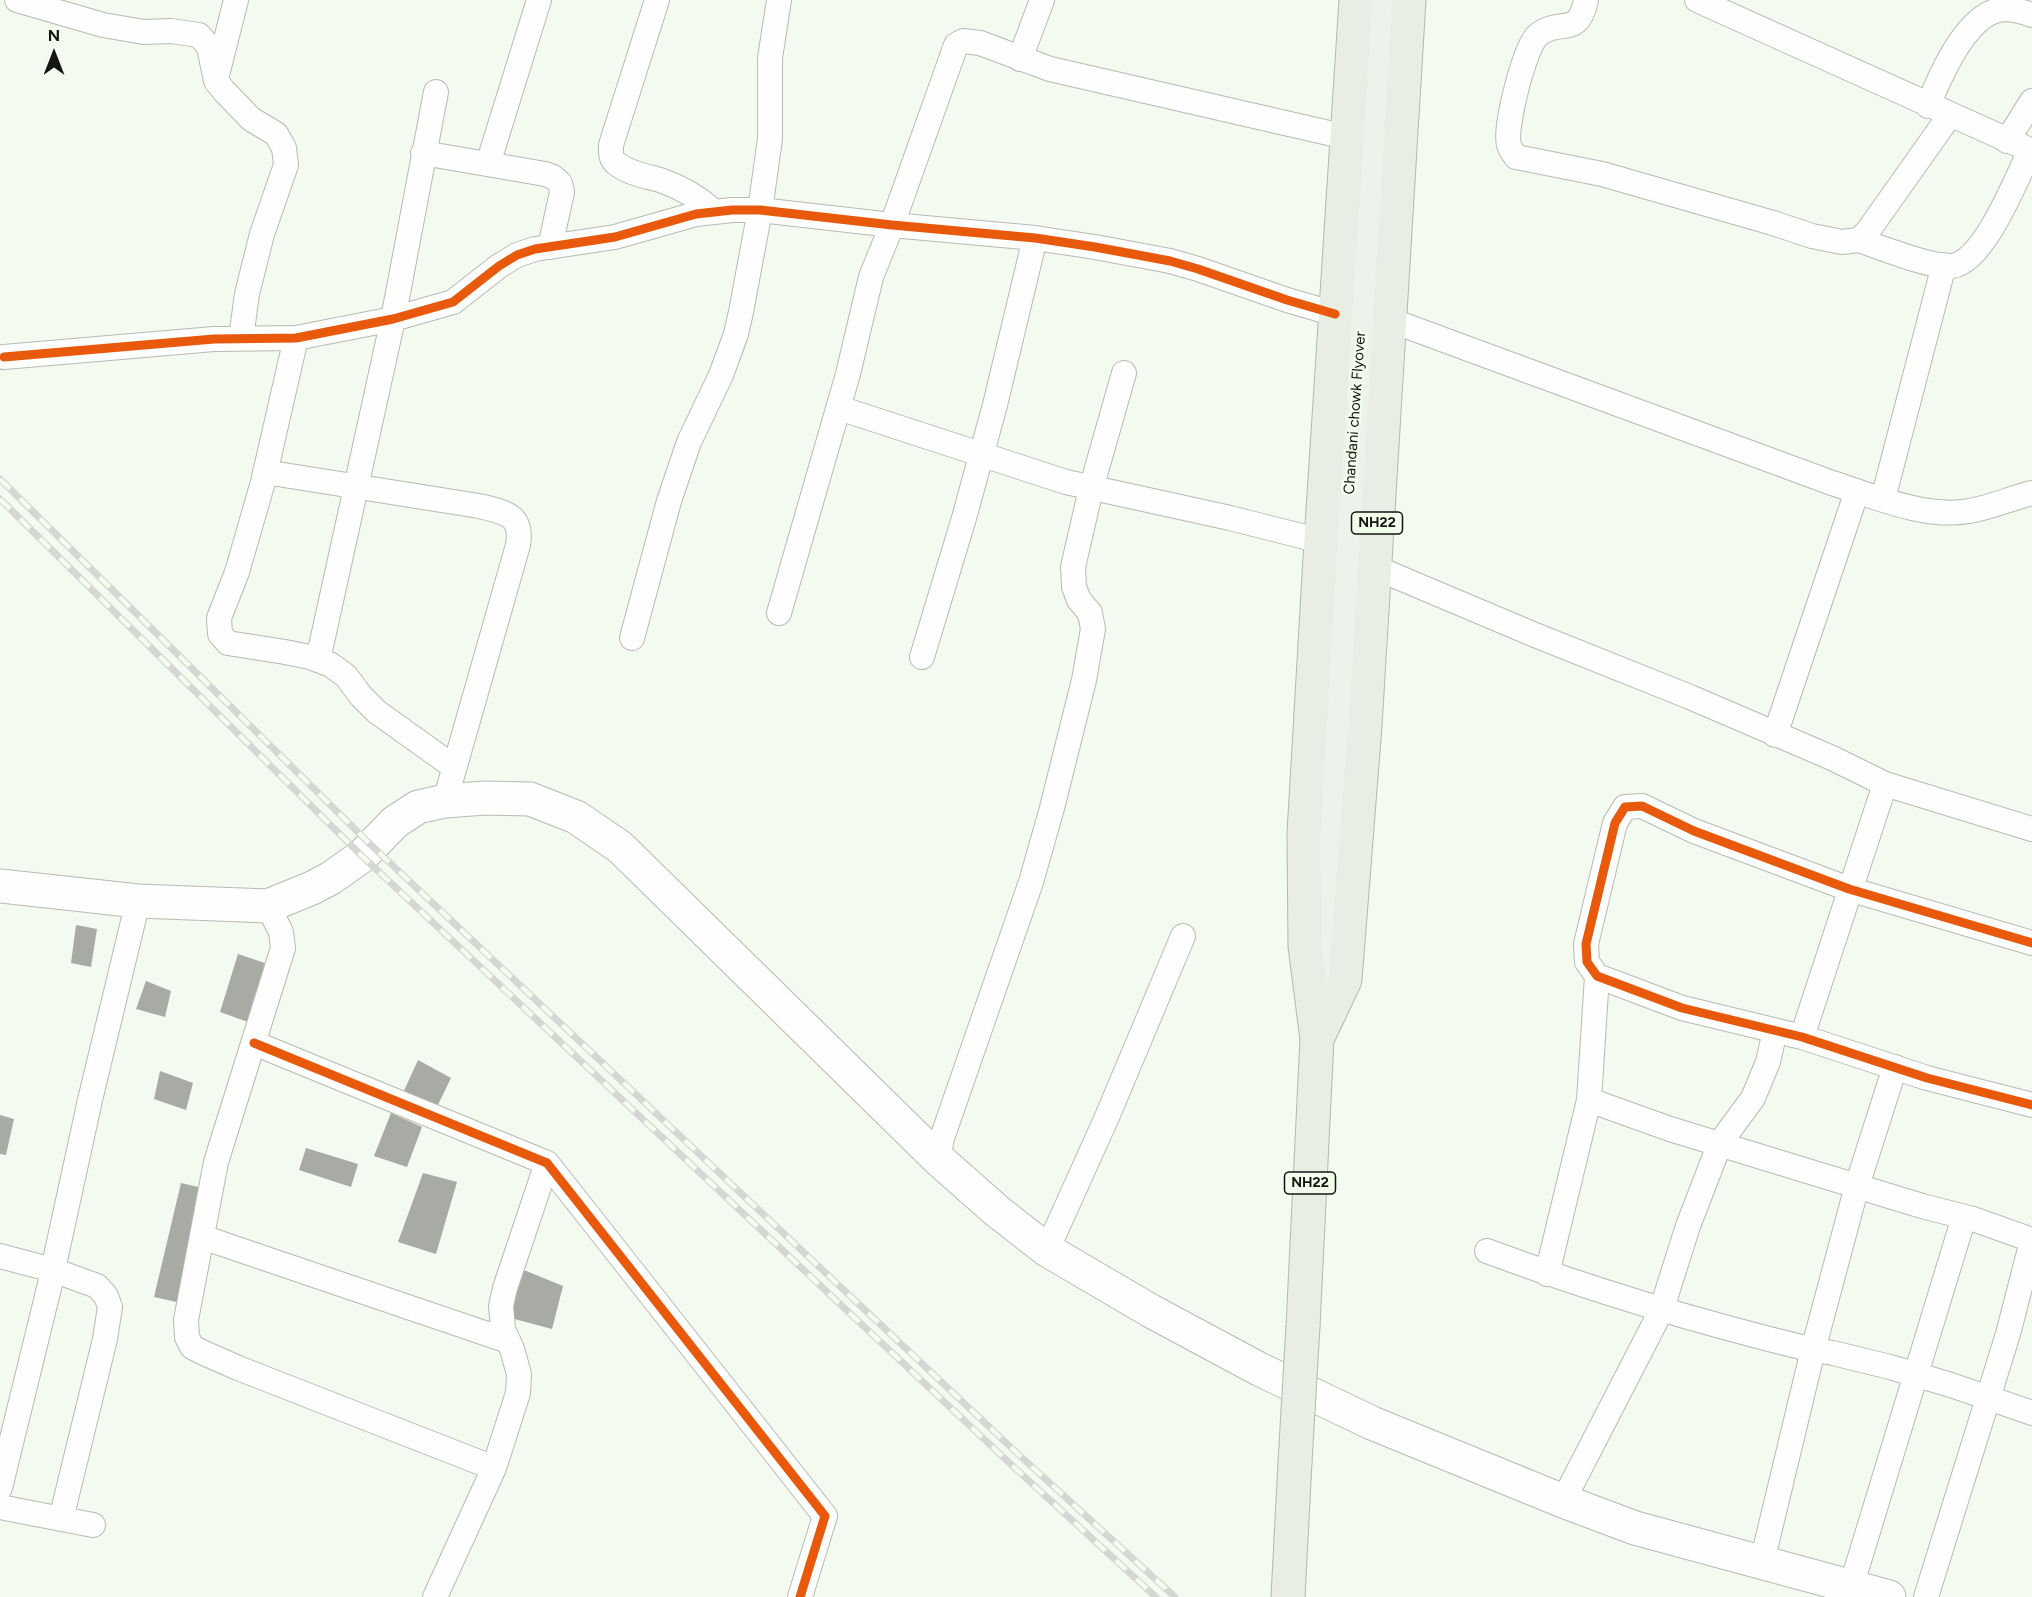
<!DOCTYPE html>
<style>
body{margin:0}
#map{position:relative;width:2032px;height:1597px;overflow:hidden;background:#f3faef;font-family:Figtree,sans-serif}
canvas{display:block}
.north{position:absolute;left:24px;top:24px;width:60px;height:60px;-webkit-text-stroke:4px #f2feeb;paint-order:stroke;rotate:0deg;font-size:16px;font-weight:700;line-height:24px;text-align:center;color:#131710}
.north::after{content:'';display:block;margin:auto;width:21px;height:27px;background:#131710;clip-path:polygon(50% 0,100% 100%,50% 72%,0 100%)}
</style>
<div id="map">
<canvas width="2032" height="1597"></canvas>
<div class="north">N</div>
</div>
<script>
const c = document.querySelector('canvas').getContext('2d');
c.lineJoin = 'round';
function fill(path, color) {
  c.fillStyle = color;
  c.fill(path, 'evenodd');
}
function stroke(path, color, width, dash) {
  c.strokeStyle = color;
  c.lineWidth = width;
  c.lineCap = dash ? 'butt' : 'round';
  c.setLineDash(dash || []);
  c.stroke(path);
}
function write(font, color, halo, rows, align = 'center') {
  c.font = font + ' Figtree,sans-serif';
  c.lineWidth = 5;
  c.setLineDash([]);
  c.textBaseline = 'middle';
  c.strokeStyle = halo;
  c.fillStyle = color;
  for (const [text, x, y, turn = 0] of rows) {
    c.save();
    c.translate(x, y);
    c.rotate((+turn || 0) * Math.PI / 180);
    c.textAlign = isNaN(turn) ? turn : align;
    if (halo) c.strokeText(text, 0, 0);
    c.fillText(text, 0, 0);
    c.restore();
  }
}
const building = new Path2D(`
 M76 925 97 929 91 967 71 963Z
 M238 954 265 963 248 1022 220 1012Z
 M146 981 171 991 165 1017 136 1009Z
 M418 1060 451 1078 436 1109 403 1093Z
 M160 1071 193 1083 186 1110 154 1099Z
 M391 1113 422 1127 407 1167 374 1156Z
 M0 1115 14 1119 6 1155 0 1154Z
 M306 1148 358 1164 351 1187 299 1170Z
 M423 1173 457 1182 436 1254 398 1242Z
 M181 1183 207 1189 181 1303 154 1297Z
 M519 1268 563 1286 552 1329 507 1317Z`);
const minor = new Path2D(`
 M17 0 103 25 144 32 171 31 199 35 209 47 216 81 224 91 251 119 276 134 284 148 286 165 262 234 247 294 241 338
 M657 0 611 145C611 152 610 158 616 163 627 173 646 176 660 180 680 187 697 196 713 211
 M1586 0C1578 39 1561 17 1538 35 1525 45 1504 128 1509 145 1510 149 1514 154 1516 157L1602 174 1773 223 1812 236 1842 242 1859 240 1868 231 1950 115
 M1697 0 2032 151
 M1020 59 1042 0
 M217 75 236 0
 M1928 106C1940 76 1963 22 1995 11 2007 7 2021 11 2032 15
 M2007 141 2032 101
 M423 153 545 174 553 177 560 183 562 192 550 247
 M488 164 539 0
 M1859 240C1879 247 1932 268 1952 266 1985 261 2016 179 2030 151
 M1390 320 1832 483C1873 496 1926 519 1969 511 1990 508 2011 498 2032 493
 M296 338 263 482 237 572 219 618 220 634 228 643 285 652 310 657 331 665 346 676 361 696 377 712 454 767
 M4 357 214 339 296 338 393 319 453 302 499 266 517 255 535 249 615 237 696 214 732 210H760L892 225 1035 238 1095 247 1170 261 1198 269 1287 300 1335 314
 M839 408 1066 482 1230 518 1321 541
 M265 472 479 506C504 512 523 514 518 545L445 801
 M1883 499 1944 265
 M1374 567 1535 635 1690 697 1832 758 1885 784 2032 829
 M779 613 848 374 871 277 892 225 956 45 963 41 980 43 1050 69 1346 137
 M632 638 669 501 689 442 721 375 736 334 741 312 760 210 770 139V58L779 0
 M922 657 964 518 995 405 1035 238
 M318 660 393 319 436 92
 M1775 735 1857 491
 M268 906 281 932 283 948 216 1162 186 1320 187 1337 192 1347 204 1353 238 1368 494 1468
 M2032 943 1849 889 1694 831 1642 806 1625 807 1615 823 1586 944 1587 962 1597 976 1682 1008 1802 1037 1927 1078 2032 1105
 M1802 1037 1885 784
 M254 1043 547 1163 825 1516 800 1597
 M1589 1100 1670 1129 1922 1206 1973 1219 2032 1240
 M938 1159 942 1138 1031 882 1052 808 1084 680 1093 629 1090 613 1079 600 1074 587 1073 567 1091 489 1124 373
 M202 1237 508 1341
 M1047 1250 1107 1117 1183 936
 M1487 1251C1594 1291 1702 1323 1813 1350L1833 1353 1890 1367 1951 1385 2032 1413
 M0 1256 53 1270 97 1286 106 1296 110 1307 105 1339 61 1519
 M1547 1274 1589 1100 1597 976
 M0 1488 49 1288 90 1100 138 901
 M1563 1501 1661 1311 1688 1226 1720 1143 1753 1098 1768 1062 1775 1031
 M0 1507 93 1525
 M1762 1562 1813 1350 1857 1186 1895 1067
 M1851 1587 1964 1217
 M435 1597 494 1468 518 1393 519 1374 512 1349 503 1329 501 1306 505 1288 547 1163
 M1926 1597 2008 1334 2032 1241`);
const secondary = new Path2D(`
 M0 886 138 901 268 906 312 888 331 878 362 856 395 822 418 807 445 801 485 798 530 799 576 817 620 847 938 1159 997 1211 1047 1250 1151 1311 1259 1369 1372 1423 1563 1501 1635 1528 1889 1597`);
const primary = new Path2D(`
 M1320 995 1380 0`);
const trunk = new Path2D(`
 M1317 1039 1345 980 1365 726 1409 0
 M1303 1326 1317 1039 1305 946 1304 833 1321 541 1356 0
 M1288 1597 1295 1462`);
const rail = new Path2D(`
 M0 479 371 845 1018 1454 1175 1597
 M0 499 362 856 1016 1469 1156 1597`);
const trunkBridge = new Path2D(`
 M1295 1462 1303 1326`);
const cycleway = new Path2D(`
 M4 357 214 339 296 338 393 319 453 302 499 266 517 255 535 249 615 237 696 214 732 210H760L892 225 1035 238 1095 247 1170 261 1198 269 1287 300 1335 314
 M2032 943 1849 889 1694 831 1642 806 1625 807 1615 823 1586 944 1587 962 1597 976 1682 1008 1802 1037 1927 1078 2032 1105
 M254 1043 547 1163 825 1516 800 1597`);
const shields = [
 [1377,523,51],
 [1310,1183,51]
];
const shieldNames = [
 ["NH22",1377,523],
 ["NH22",1310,1183]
];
const streetNames = [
 ["Chandani chowk Flyover",1355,413,-86]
];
fill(building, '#a7aba4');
stroke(minor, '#b6bbb3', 26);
stroke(secondary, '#b6bbb3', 35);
stroke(primary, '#b0baa9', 35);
stroke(trunk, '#b0baa9', 35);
stroke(minor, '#fdfefd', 24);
stroke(secondary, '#fdfefd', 33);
stroke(primary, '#edf2ea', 33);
stroke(trunk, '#e8eee4', 33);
stroke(rail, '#d5d7d5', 7);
stroke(rail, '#f2feeb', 4.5, [14]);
stroke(trunkBridge, '#b0baa9', 35, []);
stroke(trunkBridge, '#e8eee4', 33);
stroke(cycleway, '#e8590c', 9);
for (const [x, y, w] of shields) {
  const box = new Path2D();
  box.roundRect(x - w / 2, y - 11, w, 22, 4.5);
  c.fillStyle = '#f2feeb';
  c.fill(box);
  stroke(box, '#131710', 1.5);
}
write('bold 14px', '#131710', null, shieldNames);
write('15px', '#131710', '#f2feeb', streetNames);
</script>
